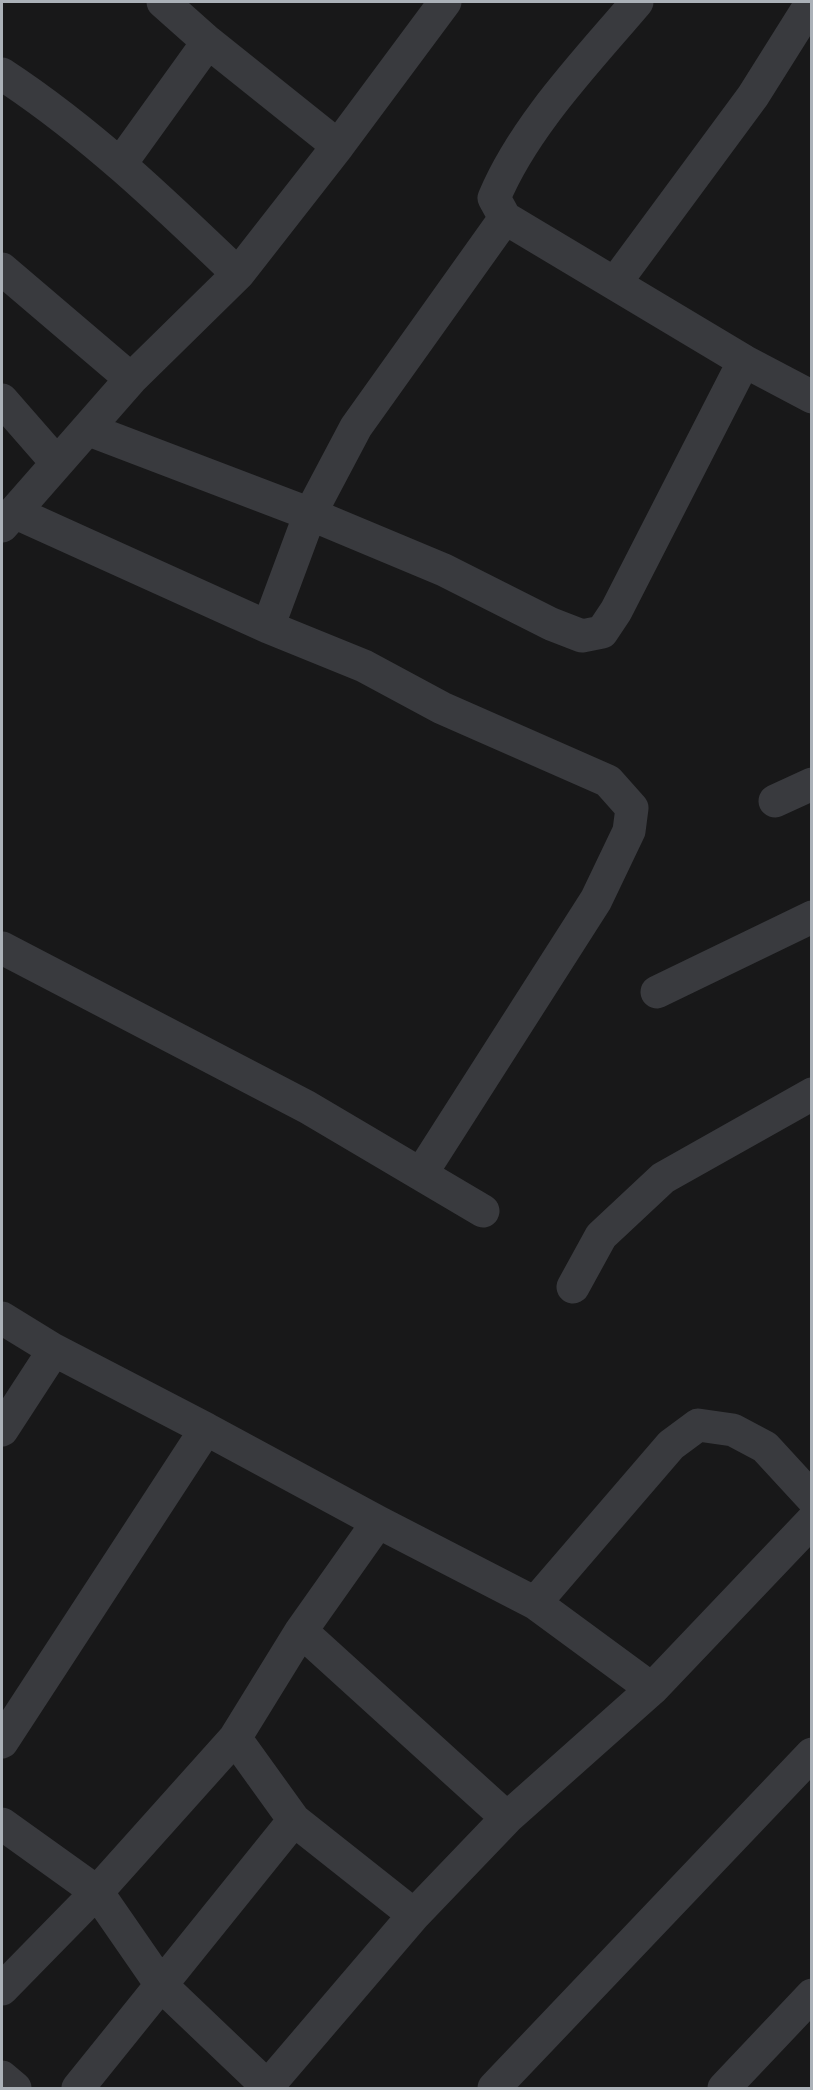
<!DOCTYPE html>
<style>
body{margin:0}
#map{position:relative;width:813px;height:2090px;overflow:hidden;background:#181819;font-family:"Fira Sans",sans-serif}
canvas{display:block}
.frame{position:absolute;inset:0;border:3px solid #abb1b8;pointer-events:none}
</style>
<div id="map">
<canvas width="813" height="2090"></canvas>
<div class="frame"></div>
</div>
<script>
const c = document.querySelector('canvas').getContext('2d');
c.lineJoin = 'round';
function stroke(path, color, width, dash) {
  c.strokeStyle = color;
  c.lineWidth = width;
  c.lineCap = dash ? 'butt' : 'round';
  c.setLineDash(dash || []);
  c.stroke(path);
}
const minor = new Path2D(`
 M637 2C587 61 524 126 494 198L505 218 744 361 812 397
 M2 74C89 131 163 202 238 274
 M338 146 445 2
 M121 163 208 42
 M2 269 131 379
 M615 283 753 96 812 2
 M2 400 57 463
 M87 429 310 514 444 570 551 624 582 636 602 632 616 611 744 361
 M14 512 268 627 364 666 442 708 608 781 632 808 629 831 596 900 421 1174
 M2 526 131 379 238 274 338 146 208 42 163 2
 M268 627 310 514 356 427 505 218
 M775 801 812 784
 M2 948 307 1107 483 1211
 M657 992 812 917
 M573 1287 601 1236 663 1178 812 1094
 M2 1318 54 1350 206 1429
 M2 1430 54 1350
 M535 1603 671 1445 698 1425 733 1430 765 1447 812 1498
 M301 1631 507 1818
 M652 1689 812 1521
 M235 1738 294 1820 414 1915
 M2 1742 206 1429 378 1522 535 1603 652 1689 507 1818 414 1915 267 2087
 M2 1824 97 1892 162 1986 269 2088
 M2 1989 97 1892 235 1738 301 1631 378 1522
 M2 2077 15 2088
 M78 2088 294 1820
 M494 2088 812 1754
 M724 2088 812 1995`);
stroke(minor, '#393a3e', 33);
</script>
